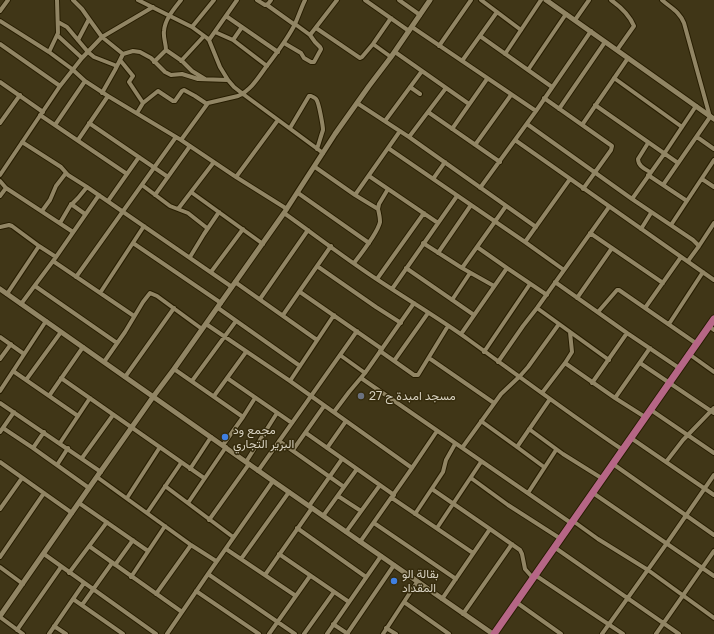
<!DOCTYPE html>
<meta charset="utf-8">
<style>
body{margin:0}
canvas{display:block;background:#403617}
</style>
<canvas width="714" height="634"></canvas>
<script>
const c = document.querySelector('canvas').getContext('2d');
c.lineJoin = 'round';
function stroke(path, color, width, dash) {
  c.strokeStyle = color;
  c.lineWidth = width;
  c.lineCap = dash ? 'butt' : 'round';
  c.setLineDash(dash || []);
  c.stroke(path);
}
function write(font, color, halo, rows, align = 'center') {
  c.font = font + ' "Golos Text",Vazirmatn,sans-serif';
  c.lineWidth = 3;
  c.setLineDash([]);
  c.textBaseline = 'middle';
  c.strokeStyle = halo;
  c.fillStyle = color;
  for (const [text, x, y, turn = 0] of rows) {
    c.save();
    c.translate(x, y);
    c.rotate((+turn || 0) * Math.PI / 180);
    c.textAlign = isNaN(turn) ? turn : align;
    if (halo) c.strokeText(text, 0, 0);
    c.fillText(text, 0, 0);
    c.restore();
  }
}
const minor = new Path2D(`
 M73 0 82 9 89 19 102 37 123 54 115 70 102 93
 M138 0 192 27 207 38 209 40 220 67 228 80 234 87 243 94 323 153
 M257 0 265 5 268 4 271 0
 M365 0 409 31
 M399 0 420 15
 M481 0 521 30
 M611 0C621 7 629 14 634 26L617 50
 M662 0C671 8 679 11 684 23L710 117 663 185
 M267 5 295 25
 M0 11 8 0
 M226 16 278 52
 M575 20 589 0
 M0 21 49 52 72 69 85 81 108 96 181 140 236 177 287 209
 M58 22 67 27 88 52 94 57 117 66
 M192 27 214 0
 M242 27 233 40 267 66
 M412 27 536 111
 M316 28 360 58 362 57 373 44 391 18
 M215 32 233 40
 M57 35 82 58
 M310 35 337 0
 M480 36 552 87
 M78 40 89 19
 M209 40 237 0
 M284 43 301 53 304 58 311 62H314L320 51 321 49 320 47 315 42 310 35 295 24
 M0 44 60 86
 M373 44 391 57
 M439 46 471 0
 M166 50 182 61 192 71 205 79
 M49 52 58 33 57 0
 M395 52 469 104
 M123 54 133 51 140 52 151 58 165 72 171 75 182 74 198 79 228 80
 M505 54 541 0
 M120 60 133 76 129 82 143 103
 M181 61 204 36
 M462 61 497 12
 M154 62 166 50C166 44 163 37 164 31 165 19 174 9 181 0
 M528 70 566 14
 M614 78 682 127
 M0 82 43 112
 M410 87 420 94
 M544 98 612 146 611 150 583 189
 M357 103 409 137 536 227
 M595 105 678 163
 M559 109 605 42
 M428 112 500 162
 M137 113 143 103 158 91 173 101H175L182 91 184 90 195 96 207 104
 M40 115 127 174
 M385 121 422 71
 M0 123 20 95
 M89 123 168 177
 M527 124 632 199 693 240 699 246 688 261
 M55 125 85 81
 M582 125 628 58
 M290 128 309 96H311C311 96 316 98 316 99 319 102 323 127 323 130 321 136 319 143 317 149
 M452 129 487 79
 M409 137 446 88
 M697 137 714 149
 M78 140 108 96
 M181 140 208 103 238 96C251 90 258 78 266 67 276 54 286 41 294 26 298 18 301 8 305 0
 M515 140 714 280
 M22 142 61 167 68 175 87 187 232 287
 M648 143 638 159C638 166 645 169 650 172
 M475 145 511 95
 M388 148 525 242 564 270
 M315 167 355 195 400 131
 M0 175 60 86 82 58 102 37 153 7
 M648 175 687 201
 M369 176 438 223
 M236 177 278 120
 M433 179 445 162
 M702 179 714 187
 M0 181 6 188 0 196
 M142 185 170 206 188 213 207 228
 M6 188 73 232
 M480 188 536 111 591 31
 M191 192 263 244
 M298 193 369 243
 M155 195 190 146
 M632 199 664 154 696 106
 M108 201 139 157
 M71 204 85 214
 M178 209 214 162
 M378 209 379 204 388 189
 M42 211 50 200 56 186 66 173
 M284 213C315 235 346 259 378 280 408 300 440 319 469 340 520 377 571 415 623 450
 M60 223 70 206 78 198 87 187
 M671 225 714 160
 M0 227 9 225 12 226 39 246 56 257
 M641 229 651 213
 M590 233 663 283
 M525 242 570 179
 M133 243 221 303
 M423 243 462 268 494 286
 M699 246 714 223
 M477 247 507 268
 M438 253 471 205
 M190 257 204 234 219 212
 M53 261 134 316
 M354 263C361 254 378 232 380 222 380 218 379 213 378 209L355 195
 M317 266 376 307 401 323
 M406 268 474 315
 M462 268 506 206
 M211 272 243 229
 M76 277 176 137
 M377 279 424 213
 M235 282 317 340
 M555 282 627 333 679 368
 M35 286 117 343
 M392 289 457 196
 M300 292 382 349
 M100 293 144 226
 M7 294 39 246
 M577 298 612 248
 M260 299 308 230
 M452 300 470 273
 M21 304 56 257 99 195
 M218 308 300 366
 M537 308 609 360
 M645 308 697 344
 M598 312 617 290H619L645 308 681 257
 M283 315 331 246
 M206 324 290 381 412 468
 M669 324 703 272
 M709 326 714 330
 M570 332 572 352 565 363 615 398 645 417
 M461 334 507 268 547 295
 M0 337 24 354
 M380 351 414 375H418L448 326
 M484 352 530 284
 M689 354 714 372
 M340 355 365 373
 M429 358 494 403
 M0 359 11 344
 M394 361 428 313
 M104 362 125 332 143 302 150 293 157 296 202 329
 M498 362 523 326 537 308 609 207
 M640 363 714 413
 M174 369 243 417 223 445
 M13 371 78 416
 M125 377 174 308
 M61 378 204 478
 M227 378 292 423
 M361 378 571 523
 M26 380 61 332
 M192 381 236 321
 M290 381 334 315
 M592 383 627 333
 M0 391 46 321
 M542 393 565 363
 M49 396 83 347
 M214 396 246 352
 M615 398 650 348
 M0 403 101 472
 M651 410 714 453
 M334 412 349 392 365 373 414 303
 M243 417 255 398
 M481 421 517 447 544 467
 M3 428 33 448 89 488
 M529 429 563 454 603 479
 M0 432 14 412
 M306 433 394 495
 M631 438 714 495
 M279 441 344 487
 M60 443 90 398
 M517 447 550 399
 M33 448 44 432
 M327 448 346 421
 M462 448 501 394 520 376 528 367 559 324
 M293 450 324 406
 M82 458 113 415
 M0 462 72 513
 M246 462 277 413
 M666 462 683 440 714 408
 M613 464 714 535
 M57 465 68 448
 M190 469 211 437
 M258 471 357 331
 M97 477 191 545 216 561
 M471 478 508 505 561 539
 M165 486 233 537
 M432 489 490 529 442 599
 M528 493 556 450
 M593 493 714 576
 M338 496 361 511
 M127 498 160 447
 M392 498 473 553
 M79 503 148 551
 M188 503 226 447
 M309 506 342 459
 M0 509 22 478
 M147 513 181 463
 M415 514 443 472 446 460 455 444
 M323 516 357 469
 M209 520 249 464
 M573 521 598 539 648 570 714 618
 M374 523 456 579
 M297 528 366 577
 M437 528 481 462
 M490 529 520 550 522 554 525 569 533 578
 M346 532 380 485
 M360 542 412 468 437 431
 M89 546 182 612
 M554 547 679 634
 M226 549 296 596
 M44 554 156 634
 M279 554 349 602
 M0 557 44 493
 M241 559 289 492
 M115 565 133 540
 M0 567 23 584
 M69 573 107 522
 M208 574 295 634
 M265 575 312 508
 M535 575 623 634
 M131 577 165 526
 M196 591 259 634
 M156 594 191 545
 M73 599 123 634
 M404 602 449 634
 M516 602 561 634
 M82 605 112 563
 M463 614 512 544
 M0 617 23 634
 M333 624 348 634
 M54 626 66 634
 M386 628 396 634
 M17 630 61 567
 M49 634 84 583
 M167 634 208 574 273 481
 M269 634 310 576
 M304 634 334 592
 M327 634 381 556
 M347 634 394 565
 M383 634 417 582
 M602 634 667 543 714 475
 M656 634 714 551`);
const tertiary = new Path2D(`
 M546 0 714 119
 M0 289 273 481 493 634
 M0 616 89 488 153 397 174 369 284 213 335 134 369 86 391 57 430 0`);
const trunk = new Path2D(`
 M494 634 714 319`);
const markers = [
 [361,396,4,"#6b7280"],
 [225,437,4,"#3f7fe0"],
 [394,581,4,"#3f7fe0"]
];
const poiNames = [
 ["مسجد امبدة ح 27",369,396],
 ["مجمع ود",233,430],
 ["البرير التجاري",233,444],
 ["بقالة الو",402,574],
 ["المقداد",402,588]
];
stroke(minor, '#271d00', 6);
stroke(tertiary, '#271d00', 7);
stroke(trunk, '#271d00', 9);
stroke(minor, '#918564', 4);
stroke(tertiary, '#918564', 5);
stroke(trunk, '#b66686', 7);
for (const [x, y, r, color] of markers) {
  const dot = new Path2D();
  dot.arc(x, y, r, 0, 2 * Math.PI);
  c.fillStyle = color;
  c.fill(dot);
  stroke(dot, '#362c0d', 1.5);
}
write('12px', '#d7d1c0', '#362c0d', poiNames, 'left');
</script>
